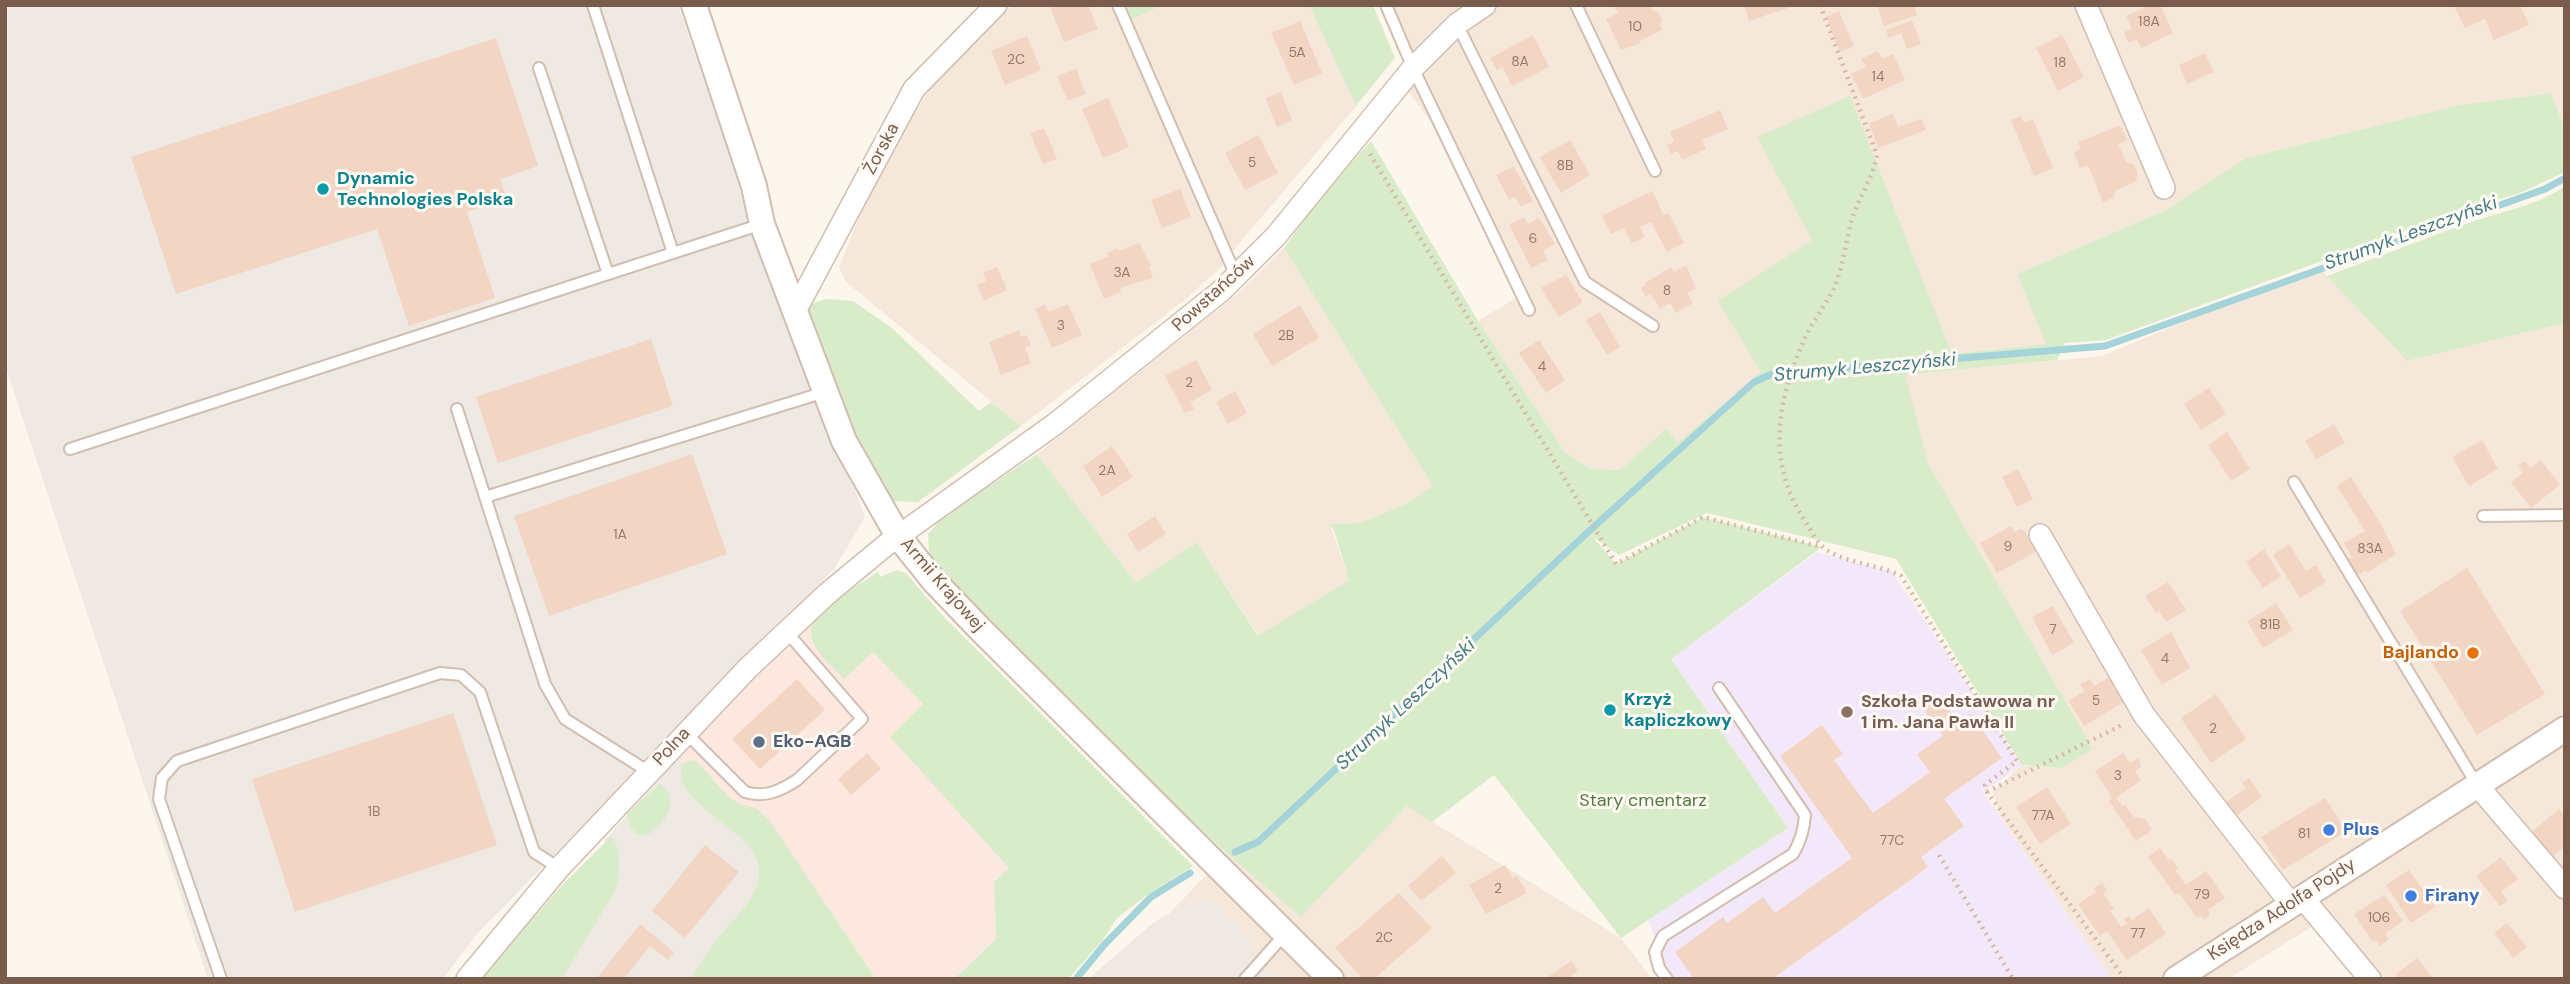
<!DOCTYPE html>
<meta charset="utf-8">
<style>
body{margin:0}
#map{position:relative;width:2570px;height:984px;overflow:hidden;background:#fdf6ec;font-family:"DM Sans",sans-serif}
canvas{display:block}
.frame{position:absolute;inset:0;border:7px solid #7a5c4d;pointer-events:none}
</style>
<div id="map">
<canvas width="2570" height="984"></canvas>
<div class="frame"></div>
</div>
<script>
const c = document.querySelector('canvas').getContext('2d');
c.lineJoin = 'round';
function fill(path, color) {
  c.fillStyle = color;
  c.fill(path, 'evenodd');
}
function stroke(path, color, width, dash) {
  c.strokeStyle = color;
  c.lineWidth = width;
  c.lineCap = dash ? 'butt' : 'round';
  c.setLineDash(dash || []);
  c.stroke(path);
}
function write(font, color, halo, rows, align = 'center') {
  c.font = font + ' "DM Sans",sans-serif';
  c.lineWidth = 6;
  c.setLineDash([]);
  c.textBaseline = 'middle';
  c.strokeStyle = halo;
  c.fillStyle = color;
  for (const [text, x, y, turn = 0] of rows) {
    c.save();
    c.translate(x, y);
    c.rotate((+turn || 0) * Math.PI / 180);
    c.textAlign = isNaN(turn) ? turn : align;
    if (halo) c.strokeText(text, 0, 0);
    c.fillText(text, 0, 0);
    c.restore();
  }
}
const residential = new Path2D(`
 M1013 5H1112L1224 264 1187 298 1021 426 845 281 839 267 864 205 899 136 944 69Z
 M1163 5H1309L1356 106 1232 252 1131 20Z
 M1389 5H2565V129L2551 93 2460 105 2246 158 2166 210 2017 274 2047 344 1951 354 1849 97 1812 240 1719 301 1761 372 1677 443 1667 428 1620 470 1591 469 1565 452 1478 321 1516 298 1430 121 1409 92 1406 47Z
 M1284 248 1433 486 1408 503 1360 523 1330 524 1349 580 1259 636 1197 542 1136 583 1037 454 1235 296Z
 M2318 266 2407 361 2565 323V979H2358L2313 926 2228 979H2112L1983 791 2000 814 1992 792 2022 765 2062 768 2092 749 1929 465 1904 375 2102 356Z
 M1407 806 1621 938 1652 979H1105L1227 854 1301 916Z`);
const commercial = new Path2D(`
 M830 606 927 708 1017 861 994 882 996 939 954 979H876L770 821 748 818 678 758 717 713Z`);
const industrial = new Path2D(`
 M5 5H678L749 210 865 517 834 569 476 935 443 979H208L5 365Z
 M678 758 784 869 699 979H555L613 886 604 841Z
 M1206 897 1251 939V956L1267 971 1291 979H1088L1153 923 1185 904Z`);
const education = new Path2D(`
 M1817 552 1892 572 2022 765 1983 792 2112 979H1675L1665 965 1648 920 1788 828 1671 659Z`);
const green = new Path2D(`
 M1126 5H1163L1131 20Z
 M1309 5H1373L1395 58 1356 106Z
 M2551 93 2565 129V172L2520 193 2456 212 2106 340 2065 343 2057 360 1905 375 1929 465 2093 749 2062 768 2022 765 1896 559 1707 513 1619 555 1592 536 1616 564 1703 517 1822 547 1671 659 1788 828 1621 938 1494 775 1432 822 1407 806 1301 917 1227 854 960 600 929 552 928 534 944 516 1037 454 1136 583 1197 542 1258 636 1349 580 1334 530 1329 524 1360 523 1408 503 1433 486 1284 248 1322 195 1371 141 1478 321 1565 452 1591 469 1620 470 1667 428 1677 443 1761 372 1718 301 1812 240 1757 137 1850 96 1952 354 2046 344 2017 274 2166 210 2246 158 2460 105Z
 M2565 186V323L2407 361 2327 276C2376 258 2425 238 2474 221 2504 211 2539 205 2565 186Z
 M827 299 853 301 892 328 979 411 991 402 1021 426 918 502 893 501C849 444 829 375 807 308L816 302Z
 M897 570 906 573 943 616 1193 866 1146 896 1117 918 1102 941 1068 979H954L996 939 994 882 1009 868 890 737 923 704 873 652 844 679C831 665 800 641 815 620L847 592 878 572 880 577Z
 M691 760 696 761 729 797 742 805 756 808 770 821 876 979H690C699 967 706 955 714 943 728 924 752 905 758 882 772 831 669 810 682 764Z
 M660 784C683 798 663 831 643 836 632 833 628 825 627 814Z
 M610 838H613C623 855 620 873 615 891L562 979H480L564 883Z`);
const stream = new Path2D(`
 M1235 852 1258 842 1588 532 1754 382 1772 374 2105 346 2545 189 2565 178
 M1076 979 1104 945 1151 897 1190 873`);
const building = new Path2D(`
 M1049 5H1088L1098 29 1064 42Z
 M1614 5H1650L1653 11 1658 12 1662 20 1660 25 1662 30 1640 41 1641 43 1621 50 1606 19 1618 13Z
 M1744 5H1794V6L1749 21Z
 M1877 5H1914L1917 15 1884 26Z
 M2150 5H2160L2173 33 2141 48 2137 39 2129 43 2124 32 2132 29 2126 16Z
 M2459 5H2520L2529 25 2494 40 2485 19 2465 28 2455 7Z
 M1839 11 1854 46 1840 52 1826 17Z
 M1912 20 1921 44 1907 49 1901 33 1889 38 1886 30Z
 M1300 21 1322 73 1294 85 1271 33Z
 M1533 35 1549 67 1512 86 1502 67 1497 70 1490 58Z
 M2062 35 2084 77 2058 91 2036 48Z
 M1027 36 1041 70 1005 85 991 51Z
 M496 38 538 166 500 179 507 199 467 212 495 298 409 326 377 229 176 294 131 157Z
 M1878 51 1882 59 1893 54 1905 80 1863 99 1851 74 1866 67 1861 59Z
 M2205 53 2214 72 2187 84 2179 65Z
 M1076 69 1086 94 1068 101 1057 76Z
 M1281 92 1292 120 1277 127 1265 98Z
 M1108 98 1129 147 1103 158 1082 109Z
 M1720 110 1728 129 1702 140 1706 149 1682 160 1678 151 1671 154 1667 145 1674 142 1670 132Z
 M1893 114 1898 127 1921 119 1926 130 1878 148 1869 123Z
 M2021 116 2024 123 2033 119 2053 168 2034 176 2011 120Z
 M2118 126 2122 128 2127 140 2118 144 2126 162 2134 165 2138 174 2135 182 2116 190 2113 198 2103 202 2088 165 2080 168 2074 152 2081 149 2078 142Z
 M1044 128 1057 159 1043 164 1030 133Z
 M1258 135 1278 173 1245 190 1225 153Z
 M1570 140 1590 175 1561 193 1540 157Z
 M1514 166 1533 201 1521 207 1515 197 1509 200 1496 175Z
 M1180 189 1191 217 1162 228 1151 200Z
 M1652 191 1664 215 1669 213 1684 243 1667 252 1651 222 1640 227 1645 237 1632 243 1624 228 1611 234 1602 216Z
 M1524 217 1528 224 1539 218 1555 244 1543 251 1548 260 1531 268 1509 225Z
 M1139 243 1151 265 1149 268 1153 278 1120 288 1121 292 1104 299 1090 264 1109 256 1107 253 1118 248 1119 251Z
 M1686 265 1696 288 1687 293 1693 303 1676 313 1670 303 1660 309 1651 294 1646 297 1641 288 1646 285 1645 283 1671 267 1674 272Z
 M997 267 1007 290 984 301 977 285 986 281 983 273Z
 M1566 275 1583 302 1559 317 1541 288Z
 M1045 304 1049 312 1068 304 1082 335 1052 348 1035 309Z
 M1300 305 1319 338 1272 366 1253 334Z
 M1600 312 1620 347 1607 355 1586 320Z
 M1019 330 1021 337 1027 335 1031 345 1025 347 1031 363 1001 375 989 342Z
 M651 339 673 406 498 463 476 397Z
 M1539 340 1565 380 1546 393 1519 353Z
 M1196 360 1212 390 1190 402 1194 409 1185 413 1165 376Z
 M2209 388 2226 414 2201 430 2184 404Z
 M1235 391 1247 413 1228 424 1216 402Z
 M2334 424 2345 443 2316 459 2305 441Z
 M2227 432 2250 469 2231 481 2208 445Z
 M2482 440 2498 469 2469 486 2452 457Z
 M1112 446 1133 477 1102 497 1083 466Z
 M692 454 727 554 549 616 514 516Z
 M2541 460 2560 485 2531 508 2511 482 2523 473 2518 466 2525 461 2530 468Z
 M2018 469 2033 499 2017 507 2002 477Z
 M2351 477 2380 523 2396 554 2367 573 2366 571 2357 575 2348 559 2352 557 2344 543 2365 531 2337 486Z
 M1155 516 1166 534 1138 552 1127 534Z
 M2011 526 2015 532 2020 529 2024 530 2036 552 1997 573 1980 543Z
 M2289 544 2306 571 2316 565 2326 582 2300 598 2273 555Z
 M2264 549 2281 576 2263 588 2246 562Z
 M2467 568 2545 694 2477 735 2400 611Z
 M2168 582 2186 610 2166 622 2159 611 2156 613 2145 596Z
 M2276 603 2293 630 2263 648 2247 621Z
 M2053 606 2074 643 2052 655 2032 617Z
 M2171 632 2190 668 2162 685 2141 650Z
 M2109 677 2124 702 2084 726 2069 701 2084 691 2080 684 2090 679 2094 686Z
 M797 679 825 710 760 769 732 739Z
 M2216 694 2246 739 2211 763 2181 718Z
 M1939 696 1959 723 1971 714 2002 758 1944 799 1964 826 1921 857 1928 867 1772 979H1694L1675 952 1723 917 1727 923 1763 897 1775 913 1852 858 1780 756 1822 725 1843 754 1834 760 1873 813 1930 772 1917 754 1943 736 1923 708Z
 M453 713 497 845 295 912 252 779Z
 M867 753 881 769 851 795 838 779Z
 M2123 753 2130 763 2139 758 2141 767 2135 771 2141 780 2116 798 2122 806 2125 805 2134 817 2145 819 2152 830 2136 841 2109 801 2112 798 2095 771Z
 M2249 778 2262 797 2233 818 2223 804 2246 788 2242 783Z
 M2047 787 2071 824 2040 844 2016 807Z
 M2325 798 2347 831 2283 870 2261 837Z
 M2559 809 2565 815V846L2548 860 2528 835Z
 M705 845 739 872 685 938 652 911Z
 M2160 848 2169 860 2171 859 2178 868 2175 870 2186 885 2206 871 2225 898 2208 910 2210 915 2205 919 2200 916 2197 918 2179 893 2175 895 2148 857Z
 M1442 856 1456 873 1421 901 1408 886Z
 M2501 857 2518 879 2501 892 2508 901 2500 906 2476 876Z
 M1505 865 1513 878 1517 876 1527 893 1486 914 1469 885Z
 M2409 870 2435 907 2411 923 2386 885Z
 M2102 883 2107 890 2103 893 2114 909 2110 911 2121 927 2127 924 2124 919 2129 916 2132 920 2149 908 2166 934 2127 960 2107 931 2100 936 2078 904 2096 892 2094 888Z
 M1399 893 1432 928 1374 979H1363L1335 948Z
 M2384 895 2403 921 2385 934 2389 939 2380 946 2376 940 2373 942 2354 914Z
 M2507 923 2527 947 2513 958 2494 933Z
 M640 924 674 952 668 960 650 946 624 979H596Z
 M2417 958 2432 977 2429 979H2399L2396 974Z
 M1571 961 1578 971 1567 979H1545Z`);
const path = new Path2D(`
 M1820 5 1877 155C1873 178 1859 197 1852 219 1846 241 1843 265 1835 286 1826 306 1811 322 1803 342 1776 405 1766 465 1807 524 1811 531 1816 541 1822 546 1840 563 1879 564 1901 576L2017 761 1985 785 1987 792 2125 979
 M1370 154 1616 564 1703 517 1821 547
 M1987 792 2124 724
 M1939 855 2013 979`);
const service = new Path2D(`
 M593 5 673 253
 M1118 5 1236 276
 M1386 5 1413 68 1529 310
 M1576 5 1655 171
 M1457 24 1585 282 1653 326
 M539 68 608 274
 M457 409 545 684 565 719 649 772
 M70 449 762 224
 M2294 482 2477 785
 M485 497 825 392
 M2483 516 2565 515
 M686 733 745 792C765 798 780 791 797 780L862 719 786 631
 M221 979 159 799 162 778 177 761 440 673 461 675 480 692 534 852 559 868
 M1245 979 1285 934
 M1667 979 1659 968 1655 952 1663 936 1793 854C1801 841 1804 830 1805 815L1719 688`);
const minor = new Path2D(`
 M2086 5 2164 188
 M794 313 914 89 996 5
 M2040 535 2144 715 2291 904
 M2477 785 2565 888
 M2302 897 2370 979
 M467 979 559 868 748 668 828 593 886 545 1055 424 1221 291 1276 236 1413 68 1457 24 1485 5`);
const tertiary = new Path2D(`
 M694 5 754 186 762 224 844 441 898 536 934 581 979 628 1331 979
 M2176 979 2565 729`);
const markers = [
 [323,189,7,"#0f9aa8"],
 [2473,653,7,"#e8710a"],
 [1610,710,7,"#0f9aa8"],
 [1847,712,7,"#8d6e63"],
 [759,742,7,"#5c6f8a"],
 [2329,830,7,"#3f7fe0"],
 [2411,896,7,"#3f7fe0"]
];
const numberNames = [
 ["18A",2149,22],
 ["10",1635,27],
 ["5A",1297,53],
 ["2C",1016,60],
 ["8A",1520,62],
 ["18",2060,63],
 ["14",1878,77],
 ["5",1252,163],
 ["8B",1565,166],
 ["6",1533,239],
 ["3A",1122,273],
 ["8",1667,291],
 ["3",1061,326],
 ["2B",1286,336],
 ["4",1542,367],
 ["2",1189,383],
 ["2A",1107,471],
 ["1A",620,535],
 ["9",2008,547],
 ["83A",2370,549],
 ["81B",2270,625],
 ["7",2053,630],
 ["4",2165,659],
 ["5",2096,701],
 ["2",2213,729],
 ["3",2118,776],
 ["1B",374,812],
 ["77A",2043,816],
 ["81",2304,834],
 ["77C",1892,841],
 ["2",1498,889],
 ["79",2202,895],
 ["106",2379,918],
 ["77",2138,934],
 ["2C",1384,938]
];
const streetNames = [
 ["Żorska",882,149,-62],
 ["Powstańców",1214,294,-42],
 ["Armii Krajowej",942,585,49],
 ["Polna",672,747,-47],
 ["Księdza Adolfa Pojdy",2282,910,-33]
];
const cultureNames = [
 ["Dynamic",337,179],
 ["Technologies Polska",337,200],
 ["Krzyż",1624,700],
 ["kapliczkowy",1624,721]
];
const foodNames = [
 ["Bajlando",2459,653]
];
const educationNames = [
 ["Szkoła Podstawowa nr",1861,702],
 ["1 im. Jana Pawła II",1861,723]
];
const serviceNames = [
 ["Eko-AGB",773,742]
];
const parkNames = [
 ["Stary cmentarz",1643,801]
];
const shopNames = [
 ["Plus",2343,830],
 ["Firany",2425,896]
];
const waterNames = [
 ["Strumyk Leszczyński",2411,234,-20],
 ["Strumyk Leszczyński",1865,368,-5],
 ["Strumyk Leszczyński",1406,705,-43]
];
fill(residential, '#f5e8da');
fill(commercial, '#fde8e0');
fill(industrial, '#efe9e4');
fill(education, '#f3e8fa');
fill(green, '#d8ecc9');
stroke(stream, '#a5d3da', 7);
fill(building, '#f3d5c3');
stroke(service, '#d1beb0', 14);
stroke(minor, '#d1beb0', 24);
stroke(tertiary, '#d1beb0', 28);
stroke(path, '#d9b8a5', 4.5, [2, 5]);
stroke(service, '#fff', 10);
stroke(minor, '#fff', 21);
stroke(tertiary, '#fff', 24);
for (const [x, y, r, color] of markers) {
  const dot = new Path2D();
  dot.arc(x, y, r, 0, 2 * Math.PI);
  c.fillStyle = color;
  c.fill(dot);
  stroke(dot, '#fffaf3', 2.5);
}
write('14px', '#987a6a', null, numberNames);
write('18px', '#7a5c4d', '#fffaf3', streetNames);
write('bold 18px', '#0d838f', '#fffaf3', cultureNames, 'left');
write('bold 18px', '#c56008', '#fffaf3', foodNames, 'right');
write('bold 18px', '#785e54', '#fffaf3', educationNames, 'left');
write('bold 18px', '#4e5e75', '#fffaf3', serviceNames, 'left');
write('18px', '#537a41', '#fffaf3', parkNames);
write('bold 18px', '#366cbe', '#fffaf3', shopNames, 'left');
write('italic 19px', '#437c86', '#fffaf3', waterNames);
</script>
